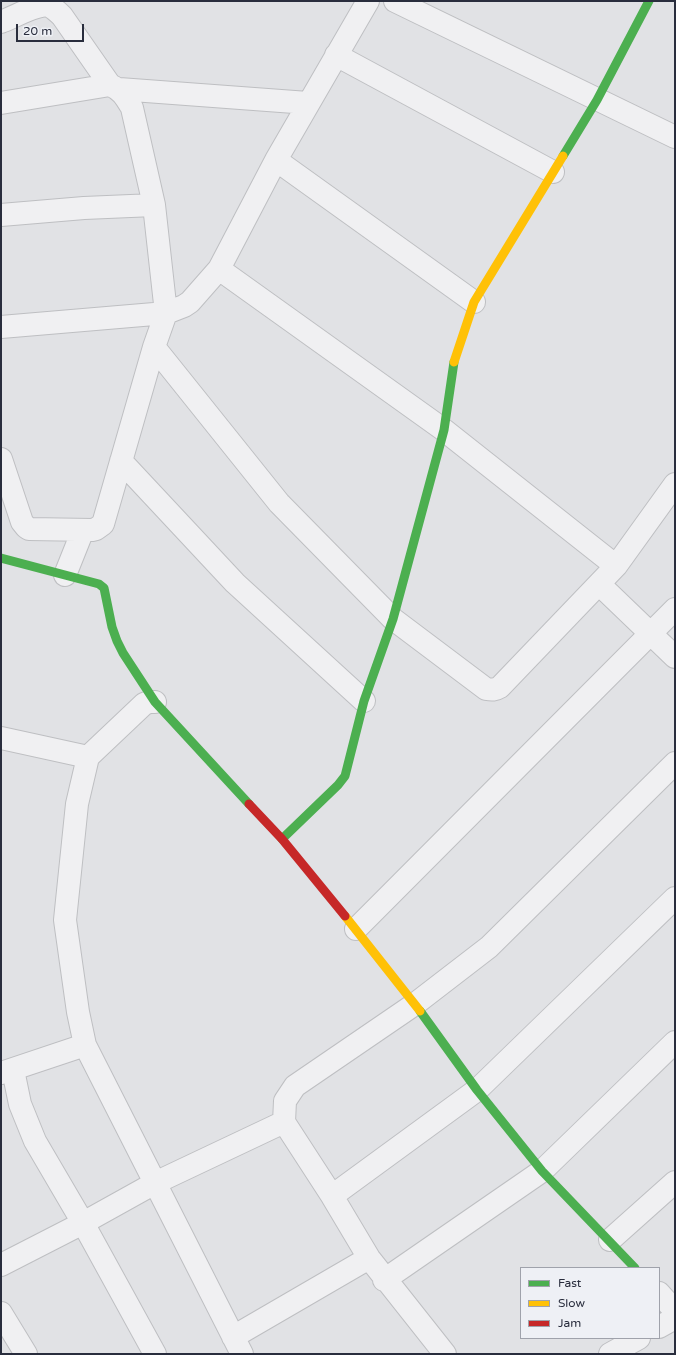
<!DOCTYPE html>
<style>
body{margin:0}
#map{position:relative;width:676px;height:1355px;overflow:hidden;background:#e1e2e5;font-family:"Varela Round",sans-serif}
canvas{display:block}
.frame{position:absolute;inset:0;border:2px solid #292d3d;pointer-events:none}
.legend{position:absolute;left:520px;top:1267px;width:140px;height:72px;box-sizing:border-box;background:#eef0f5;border:1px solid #9fa2ab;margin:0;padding:5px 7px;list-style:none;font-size:12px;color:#292d3d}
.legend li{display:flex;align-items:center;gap:8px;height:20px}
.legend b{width:20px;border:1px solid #9fa2ab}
.scale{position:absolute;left:16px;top:24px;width:68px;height:18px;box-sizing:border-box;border:2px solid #292d3d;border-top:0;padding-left:5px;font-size:12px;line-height:14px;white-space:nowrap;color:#292d3d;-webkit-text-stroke:3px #eef0f5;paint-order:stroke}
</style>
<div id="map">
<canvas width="676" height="1355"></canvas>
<div class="frame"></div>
<ul class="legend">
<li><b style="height:5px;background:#4caf50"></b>Fast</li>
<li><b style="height:5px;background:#ffc107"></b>Slow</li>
<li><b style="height:5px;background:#c62828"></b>Jam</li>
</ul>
<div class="scale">20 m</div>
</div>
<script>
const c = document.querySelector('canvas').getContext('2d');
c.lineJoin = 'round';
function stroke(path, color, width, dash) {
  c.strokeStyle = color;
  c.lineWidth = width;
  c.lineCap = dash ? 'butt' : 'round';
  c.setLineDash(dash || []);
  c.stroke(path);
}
const street = new Path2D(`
 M395 1 675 137
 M1 22C12 18 38 3 49 6 54 8 58 12 62 16L110 85
 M336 55 553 172
 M119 89 308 103
 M1 103 110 85C122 90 126 98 132 108L154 205 166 313 1 327
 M276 160 474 302
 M1 215 84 208 154 205
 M219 269 444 430 616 566
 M154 347 279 503 393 619 486 689C492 690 495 690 500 687L616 566 675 484
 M1 459 22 522 26 527 29 529 92 530 96 529 103 524 154 347 166 313 184 306 190 302 219 269 276 160 368 1
 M121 461 235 583 364 701
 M65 575 83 530
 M599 584 675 657
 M155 702H149L144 704 88 757 77 804 65 920 78 1012 85 1045 242 1354
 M1 738 88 757
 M356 929 675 609
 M13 1070 20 1104 35 1141 83 1223 155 1354
 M1 1073 85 1045
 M332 1196 477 1090 675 898
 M610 1240 675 1182
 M1 1265 83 1223 155 1183 284 1122
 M384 1280 542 1171 675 1042
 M659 1293 675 1311
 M1 1313 26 1354
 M659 1327 675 1318
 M233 1337 369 1258
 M445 1354 369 1258 332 1196 284 1122 285 1101 295 1086 415 1004 489 947 675 763
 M610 1354 639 1338`);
const fast = new Path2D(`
 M563 156 597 100 649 1
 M1 558 99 584 104 588 112 627 117 641 123 653 155 702 249 804
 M282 839 338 785 345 776 364 701 393 619 444 430 454 362
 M420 1011 477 1090 542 1171 635 1268`);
const slow = new Path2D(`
 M454 362 474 302 563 156
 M345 916 420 1011`);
const jam = new Path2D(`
 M249 804 282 839 345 916`);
stroke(street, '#bebfc2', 24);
stroke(street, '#f0f0f2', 22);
stroke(fast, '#4caf50', 9);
stroke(slow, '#ffc107', 9);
stroke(jam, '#c62828', 9);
</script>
